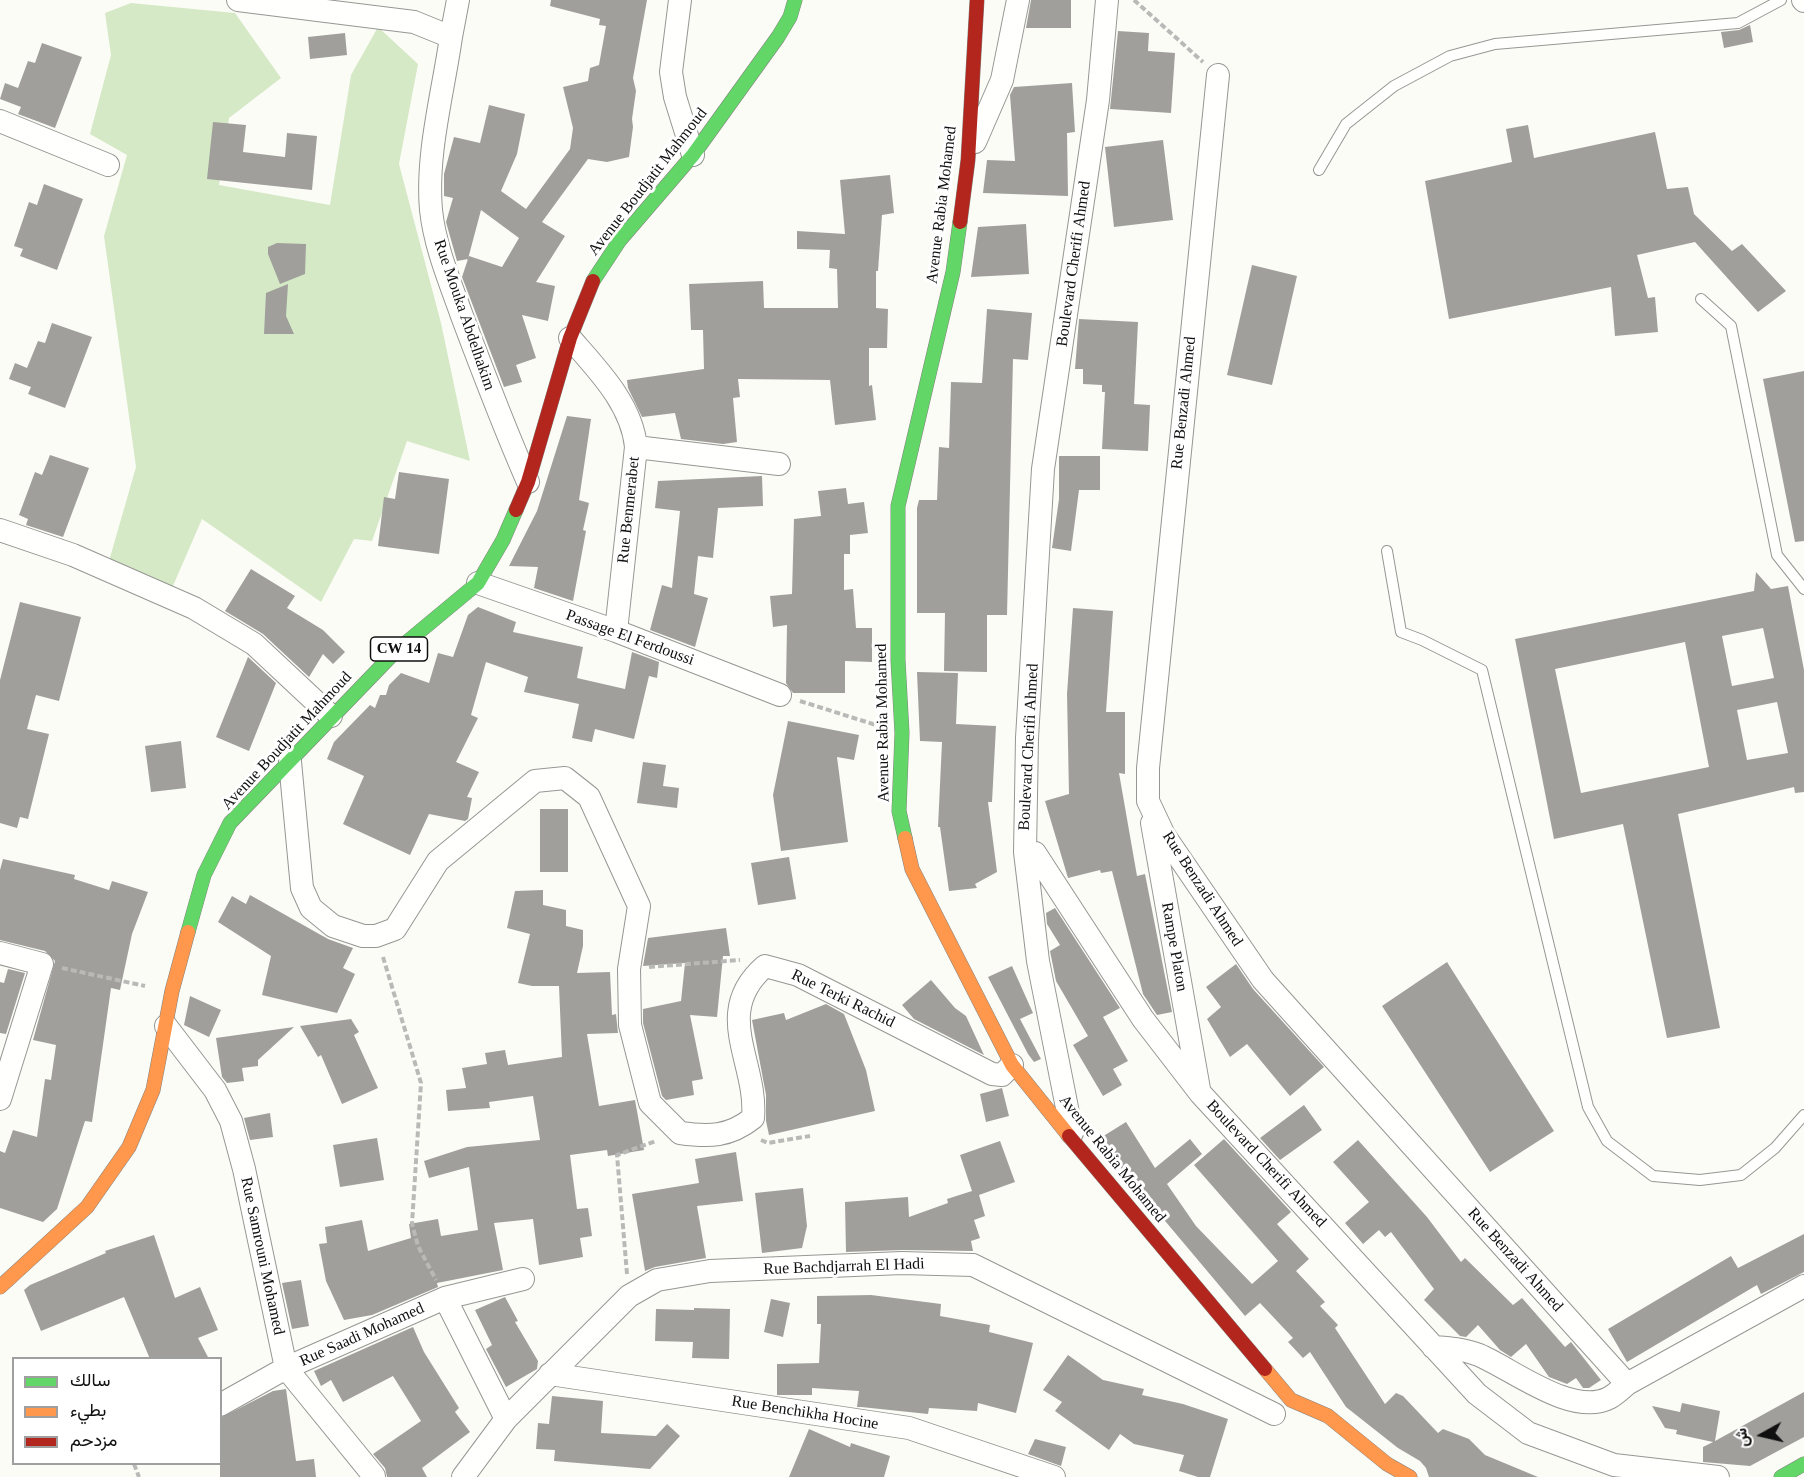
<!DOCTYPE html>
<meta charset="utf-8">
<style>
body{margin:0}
#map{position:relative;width:1804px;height:1477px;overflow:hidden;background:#fcfcf7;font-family:Georgia,Vazirmatn,serif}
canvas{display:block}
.legend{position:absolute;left:12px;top:1357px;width:210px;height:108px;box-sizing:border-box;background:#fff;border:2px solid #9f9f9f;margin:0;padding:8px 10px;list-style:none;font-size:18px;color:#101010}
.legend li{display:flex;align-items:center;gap:12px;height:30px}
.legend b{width:30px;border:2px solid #9f9f9f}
.north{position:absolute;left:1732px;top:1405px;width:60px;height:60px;-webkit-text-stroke:4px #fff;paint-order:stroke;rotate:262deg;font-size:16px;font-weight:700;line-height:24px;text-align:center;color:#101010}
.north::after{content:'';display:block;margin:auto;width:21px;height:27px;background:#101010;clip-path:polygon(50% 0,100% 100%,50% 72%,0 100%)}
</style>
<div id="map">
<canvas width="1804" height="1477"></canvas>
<ul class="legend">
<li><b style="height:8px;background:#63d668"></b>سالك</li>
<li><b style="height:8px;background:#ff974d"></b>بطيء</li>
<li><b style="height:8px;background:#b3261e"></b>مزدحم</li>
</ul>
<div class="north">ش</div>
</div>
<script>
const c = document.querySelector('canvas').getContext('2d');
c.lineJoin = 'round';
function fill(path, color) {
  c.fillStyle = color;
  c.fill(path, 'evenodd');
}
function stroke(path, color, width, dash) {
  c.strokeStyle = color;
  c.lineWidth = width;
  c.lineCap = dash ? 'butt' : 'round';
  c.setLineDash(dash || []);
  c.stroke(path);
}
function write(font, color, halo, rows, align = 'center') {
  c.font = font + ' Georgia,serif';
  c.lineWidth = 6;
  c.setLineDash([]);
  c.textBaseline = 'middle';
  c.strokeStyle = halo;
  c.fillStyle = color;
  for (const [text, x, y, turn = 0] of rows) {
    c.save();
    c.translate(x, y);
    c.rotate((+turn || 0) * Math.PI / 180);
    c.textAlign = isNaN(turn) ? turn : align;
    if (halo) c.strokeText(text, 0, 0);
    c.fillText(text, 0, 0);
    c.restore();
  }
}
const forest = new Path2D(`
 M131 3 235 13 281 78 229 118 219 185 330 205 351 75 378 27 418 64 399 164 441 323 470 461 407 441 372 541 354 539 321 602 202 519 169 595 107 568 136 467 104 236 127 155 90 134 111 55 105 13Z`);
const building = new Path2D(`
 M551 0H647L633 78 636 91 632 119 633 127 629 157 607 162 588 159 542 222 565 236 536 282 555 286 548 321 522 315 536 358 516 365 522 382 504 387 462 277 469 256 502 267 519 238 481 210 468 259 457 261 446 222 453 198 444 196V174L454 137 480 143 489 105 525 114 517 154 501 191 526 209 570 149 573 128 563 87 588 81 590 68 599 65 606 26 599 25 600 19 550 6Z
 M1031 0H1071V28H1026Z
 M1750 25 1753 42 1724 48 1721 32 1739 30Z
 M1118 31 1149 33 1148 51 1175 53 1171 113 1110 109Z
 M345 33 347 55 310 59 308 37Z
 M42 43 82 57 55 128 18 114 21 107 0 99 5 83 18 88 28 61 35 63Z
 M1072 83 1075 132 1067 133 1068 196 983 193 987 160 1015 161 1010 95 1014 87Z
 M213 122 246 125 243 152 285 157 287 133 317 136 312 190 207 179Z
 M1528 125 1534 158 1655 132 1667 189 1688 187 1694 214 1732 251 1742 244 1786 291 1758 312 1695 242 1637 255 1648 298 1655 297 1658 332 1615 336 1611 287 1449 319 1425 181 1512 162 1506 129Z
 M1163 140 1173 220 1114 227 1105 147Z
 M890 175 894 213 882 215 878 271H876V308L888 309 887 348H869V386L872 385 876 420 835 425 830 380 738 379 740 397 733 398 737 442 723 444 681 439 675 413 642 417 628 388 627 380 704 369 703 330H691L689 284 763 281 764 308H838L837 269 829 268 830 250 797 249V231L845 234 840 180Z
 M44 184 83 199 57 270 20 256 23 249 14 246 29 202 37 205Z
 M1026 224 1029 274 971 277 978 227Z
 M277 243 306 244 305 274 280 284 268 254V247Z
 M1252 265 1297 276 1272 385 1227 375Z
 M288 284 286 316 294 334H264L266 293Z
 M987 309 1032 313 1028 360 1013 359 1007 615H987V672L944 671 945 613H917V508L919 500H937L939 447 949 448 951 382 982 383Z
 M1079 319 1138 322 1134 404 1150 405 1148 451 1102 449 1105 392H1102V385L1083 384V369H1075Z
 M52 323 92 337 65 408 28 394 31 387 9 379 15 363 27 368 38 341 45 343Z
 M1804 371V541L1795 542 1763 379Z
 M567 416 591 419 579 500 589 503 583 530 586 531 573 601 534 588 538 567 509 566 537 511Z
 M50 455 89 468 63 537 26 525 28 519 19 515 35 472 42 475Z
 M1059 456H1100V490H1079L1071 551 1052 548 1059 499Z
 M399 472 449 479 439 554 378 546 384 497 395 499Z
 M762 476 763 506 718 508 713 558 698 556 694 594 708 598 695 647 650 630 662 585 672 588 680 511 655 508 658 481Z
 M846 488 848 504 864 502 868 533 850 535V554H844V590L853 589 856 628H872V662L845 661V693H793L786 683 787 625 773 627 770 596 792 594 794 519 821 516 818 491Z
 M251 569 295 596 287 608 323 630 345 652 333 664 323 654 309 677 263 634 225 611Z
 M1756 572 1771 589 1788 586 1804 670V792L1795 793 1794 787 1678 814 1720 1028 1667 1038 1623 824 1554 839 1515 639 1754 591ZM1763 628 1774 678 1732 686 1722 636ZM1685 642 1709 767 1581 793 1555 669ZM1777 702 1788 753 1747 760 1737 710Z
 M20 602 81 617 59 701 36 695 27 729 49 734 28 819 20 817 17 828 0 823V680Z
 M478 607 516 622 513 632 583 647 577 678 625 689 632 652 659 662 657 678 649 676 634 739 595 729 592 742 572 738 579 704 524 692 528 677 486 662 471 715 478 718 456 762 479 772 467 797 472 798 468 819 465 821 429 814 410 855 343 824 364 776 327 759 334 742 370 705 375 708 380 695H386L389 685 401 673 429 683 438 653 453 657 468 615Z
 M1073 608 1113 611 1106 712H1125V774L1119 773 1137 876 1145 874 1172 1012 1157 1015 1143 994 1112 871 1101 873 1100 870 1068 878 1045 801 1069 794 1067 694Z
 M248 657 276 683 249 751 216 737Z
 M917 672 958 673 956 724 996 726 992 802H988L997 872 975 884 977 888 949 891 940 827H938L942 742 920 741Z
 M788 721 859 735 854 760 837 757 848 842 781 851 773 795Z
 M181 741 186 788 151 792 145 746Z
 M643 762 666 765 663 786 679 788 677 808 637 803Z
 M540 809H568V872H540Z
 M789 857 796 899 758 905 751 863Z
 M3 859 75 875 74 879 109 890 112 881 148 892 132 934 120 990 111 988 92 1122 85 1121 57 1209 43 1222 0 1208V1151L5 1153 13 1130 37 1137 45 1079 51 1080 56 1045 33 1040 55 961 45 951 0 940V870Z
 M543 890V905L566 910V926L583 930V946L577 973 610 972 612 1015 616 1014 618 1033 587 1034 599 1106 635 1100 644 1150 608 1156 607 1150 570 1155 577 1209 588 1208 592 1236 580 1238 583 1257 539 1265 533 1219 494 1223 503 1270 437 1283 438 1287 372 1315 344 1320 326 1281 319 1244 327 1243 325 1227 362 1220 368 1251 411 1238 409 1224 438 1219 441 1236 478 1230 469 1167 429 1178 424 1161 467 1147 540 1140 533 1096 489 1102 490 1108 448 1111 446 1090 466 1088 462 1068 487 1064 485 1053 505 1050 508 1065 562 1057 559 986H532L518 983 530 934 507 928 515 891Z
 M250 895 328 939 353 948 343 968 355 974 337 1013 262 995 271 956 218 922 232 896 246 904Z
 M1055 908 1120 1008 1103 1017 1128 1061 1113 1069 1122 1085 1103 1096 1073 1045 1088 1036 1056 981 1050 951 1060 945 1047 924 1046 913Z
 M726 928 730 956H723L717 1017 690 1015 703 1079 692 1081 694 1095 666 1100 662 1096 643 1023V1009L681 1001 685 963 643 966 648 938Z
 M1447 962 1554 1131 1490 1172 1382 1006Z
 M1236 964 1253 989 1324 1067 1290 1096 1247 1044 1230 1057 1207 1019 1221 1007 1206 987Z
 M1012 966 1033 1013 1020 1019 1041 1059 1034 1062 1028 1054 988 977Z
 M8 969 25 973 6 1034 0 1033V982L4 983Z
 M931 980 955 1008 966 1016 984 1055 914 1019 902 1005Z
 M190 996 221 1010 209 1037 184 1025Z
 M826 1004 844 1014 866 1070 875 1111 769 1135 766 1121V1095L752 1020 784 1013 786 1020Z
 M351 1019 359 1032 354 1035 378 1088 342 1104 321 1055 318 1057 300 1026Z
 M294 1027 258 1060V1066L242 1068 244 1081 227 1083 222 1077 216 1038Z
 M1002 1088 1009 1116 986 1122 980 1094Z
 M1304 1105 1322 1130 1280 1160 1260 1138Z
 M270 1113 273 1137 250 1140 244 1118Z
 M1126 1122 1155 1168 1190 1139 1202 1154 1167 1184 1196 1226 1252 1284 1278 1261 1194 1165 1224 1139 1291 1212 1277 1224 1309 1259 1296 1271 1325 1302 1320 1306 1338 1325 1335 1328 1385 1404 1396 1393 1403 1396 1438 1433 1443 1429 1469 1439 1485 1455 1538 1477H1429L1426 1468 1420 1461 1398 1448 1346 1407 1310 1352 1303 1358 1288 1342 1293 1338 1260 1303 1245 1316 1097 1140Z
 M377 1138 384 1180 340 1187 333 1145Z
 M1358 1140 1427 1217 1461 1262 1465 1258 1513 1305 1522 1298 1565 1347 1571 1342 1601 1380 1589 1388H1583L1576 1378 1567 1384 1549 1377 1526 1344 1511 1357 1500 1350 1478 1325 1466 1337 1460 1336 1424 1300 1434 1289 1391 1232 1385 1237 1379 1230 1363 1244 1345 1223 1369 1202 1333 1162Z
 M1000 1141 1015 1182 979 1195 985 1216 974 1220 980 1238 971 1241 973 1251 902 1250 846 1252 845 1202 908 1197 909 1217 948 1203 947 1199 972 1191 960 1155Z
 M736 1152 743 1201 697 1206 706 1258 655 1267 645 1271 632 1194 699 1183 695 1159Z
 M803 1188 807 1226 802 1248 762 1253 755 1193Z
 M1804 1234V1272L1761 1294 1757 1285 1627 1362 1608 1329 1731 1256 1738 1268Z
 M154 1235 175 1298 200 1287 218 1330 198 1338 209 1359H150L124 1297 41 1331 24 1290 30 1285 106 1253 105 1251Z
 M301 1280 309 1326 292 1329 282 1283Z
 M871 1295 941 1304 940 1316 990 1325 989 1332 1033 1343 1016 1413 978 1403 977 1411 929 1408 928 1414 861 1407H857L859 1391 812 1388V1395H777V1364L819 1363 821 1324H817V1296Z
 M505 1297 518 1321 515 1322 538 1361 537 1369 506 1387 486 1349 492 1345 475 1310Z
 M771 1299 790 1303 783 1337 764 1332Z
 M694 1308 730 1309 729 1359 692 1358 693 1342 655 1341 656 1309 694 1310Z
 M413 1327 424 1352 459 1408 455 1412 470 1432 422 1468 427 1477H387L385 1468 373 1454 421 1421 393 1376 343 1402 331 1380 321 1386 314 1371Z
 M1068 1355 1103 1380 1144 1389 1142 1395 1183 1404 1228 1419 1210 1477H1198L1179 1471 1184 1455 1134 1444 1120 1434 1109 1450 1055 1411 1062 1402 1043 1390Z
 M286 1389 296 1461 314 1459 316 1477H220V1418L273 1391Z
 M1804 1392V1437L1750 1466 1703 1462V1447L1713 1442 1676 1434 1677 1430 1665 1428 1652 1406 1680 1412 1682 1403 1720 1411 1715 1441Z
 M552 1396 603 1401 601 1433 656 1436 667 1424 680 1436 650 1469 554 1461 555 1450 536 1449 538 1423 549 1424Z
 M809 1429 850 1447 851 1443 890 1456 884 1477H789Z
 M1035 1439 1066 1447 1061 1466 1028 1454Z`);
const path = new Path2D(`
 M1134 0 1203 62
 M800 701 876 725
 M383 957 421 1083 412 1224 418 1246 436 1280
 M649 967 740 960
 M62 968 145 986
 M761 1140 768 1143 810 1136
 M627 1274 617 1155 656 1141
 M134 1464 139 1477`);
const lane = new Path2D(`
 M1319 170 1346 124 1394 86 1450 56 1495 44 1738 23 1781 0
 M1701 299 1731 326 1777 555 1804 589
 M1387 551 1401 632 1422 640 1482 670 1588 1107 1607 1141 1653 1176 1700 1180 1741 1175 1775 1148 1804 1115`);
const street = new Path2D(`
 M238 0 414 22 451 37C443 93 426 154 431 210 435 247 450 282 462 316 483 372 504 427 528 482
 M680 0 671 72 675 97 693 155
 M1107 0 1098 100 1043 469 1027 738 1025 852 1035 853 1143 1019 1200 1093 1477 1394 1528 1433 1614 1465 1718 1477
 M1803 0 1804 1
 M451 37 458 0
 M1218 75 1148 768V801L1164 835 1263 980 1627 1384
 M0 121 108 165
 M975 142 1002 80 1018 0
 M570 338C597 369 632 404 636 447L616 631
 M636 447 779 464
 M0 530 73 555 194 608 254 644 331 716
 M478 583 616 631 780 695
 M290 762 302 888 311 908 333 926 363 936H376L395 929 438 861 535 781 565 778 589 797 639 906 629 969 630 1025 650 1103 680 1133C709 1137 729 1137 753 1118 758 1062 711 1013 765 966L798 975 992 1074 1002 1075 1012 1065
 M1152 823 1199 1089
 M1025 852 1038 961 1072 1133
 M0 953 42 964 0 1099
 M166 1026 215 1090 231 1121 244 1169 286 1368 374 1476
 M445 1298 523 1279
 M1433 1347C1449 1348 1464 1349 1479 1355 1512 1369 1572 1417 1609 1398 1615 1395 1621 1389 1627 1384L1804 1286
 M550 1374 909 1428 1054 1477
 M220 1405 286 1368 445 1298 506 1419
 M463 1477 506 1419 629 1296 657 1280 710 1271 902 1263 973 1265 1274 1414`);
const fast = new Path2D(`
 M593 281 620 240 693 155 778 37 790 17 795 0
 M905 838 899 811 902 733 898 660V506L953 272 960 222
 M188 932 204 875 230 823 395 652 478 583 503 540 516 510
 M1781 1477 1804 1464`);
const slow = new Path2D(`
 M905 838 912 869 1012 1065 1069 1136
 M0 1287 87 1207 129 1147 153 1090 172 991 188 932
 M1265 1369 1291 1400 1328 1416 1387 1464 1410 1477`);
const jam = new Path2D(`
 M960 222 968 160 977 0
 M516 510 528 482 570 338 593 281
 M1069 1136 1265 1369`);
const shields = [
 [399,649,57]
];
const shieldNames = [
 ["CW 14",399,649]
];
const streetNames = [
 ["Avenue Boudjatit Mahmoud",648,182,-52],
 ["Avenue Rabia Mohamed",942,205,-83],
 ["Boulevard Cherifi Ahmed",1074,264,-82],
 ["Rue Mouka Abdelhakim",464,315,71],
 ["Rue Benzadi Ahmed",1184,403,-84],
 ["Rue Benmerabet",629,510,-84],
 ["Passage El Ferdoussi",630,638,20],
 ["Avenue Rabia Mohamed",883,723,-91],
 ["Avenue Boudjatit Mahmoud",287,741,-47],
 ["Boulevard Cherifi Ahmed",1029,747,-87],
 ["Rue Benzadi Ahmed",1202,889,57],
 ["Rampe Platon",1174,947,80],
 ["Rue Terki Rachid",843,999,26],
 ["Avenue Rabia Mohamed",1112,1159,51],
 ["Boulevard Cherifi Ahmed",1266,1164,47],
 ["Rue Samrouni Mohamed",262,1256,78],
 ["Rue Benzadi Ahmed",1515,1260,48],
 ["Rue Bachdjarrah El Hadi",844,1267,-2],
 ["Rue Saadi Mohamed",362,1335,-24],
 ["Rue Benchikha Hocine",805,1413,9]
];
fill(forest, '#d5e9c6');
fill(building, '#a09f9c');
stroke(lane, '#969694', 12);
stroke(street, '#969694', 24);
stroke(fast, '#848481', 15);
stroke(slow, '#848481', 15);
stroke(jam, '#848481', 15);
stroke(path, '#b9b9b8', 4, [6, 3]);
stroke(lane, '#fffffe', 10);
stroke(street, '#fffffe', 22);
stroke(fast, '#63d668', 14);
stroke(slow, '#ff974d', 14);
stroke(jam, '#b3261e', 14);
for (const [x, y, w] of shields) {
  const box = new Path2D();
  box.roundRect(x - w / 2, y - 12, w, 24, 4.5);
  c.fillStyle = '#fff';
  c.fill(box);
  stroke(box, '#101010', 1.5);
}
write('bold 15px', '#101010', null, shieldNames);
write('16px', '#101010', '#fff', streetNames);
</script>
